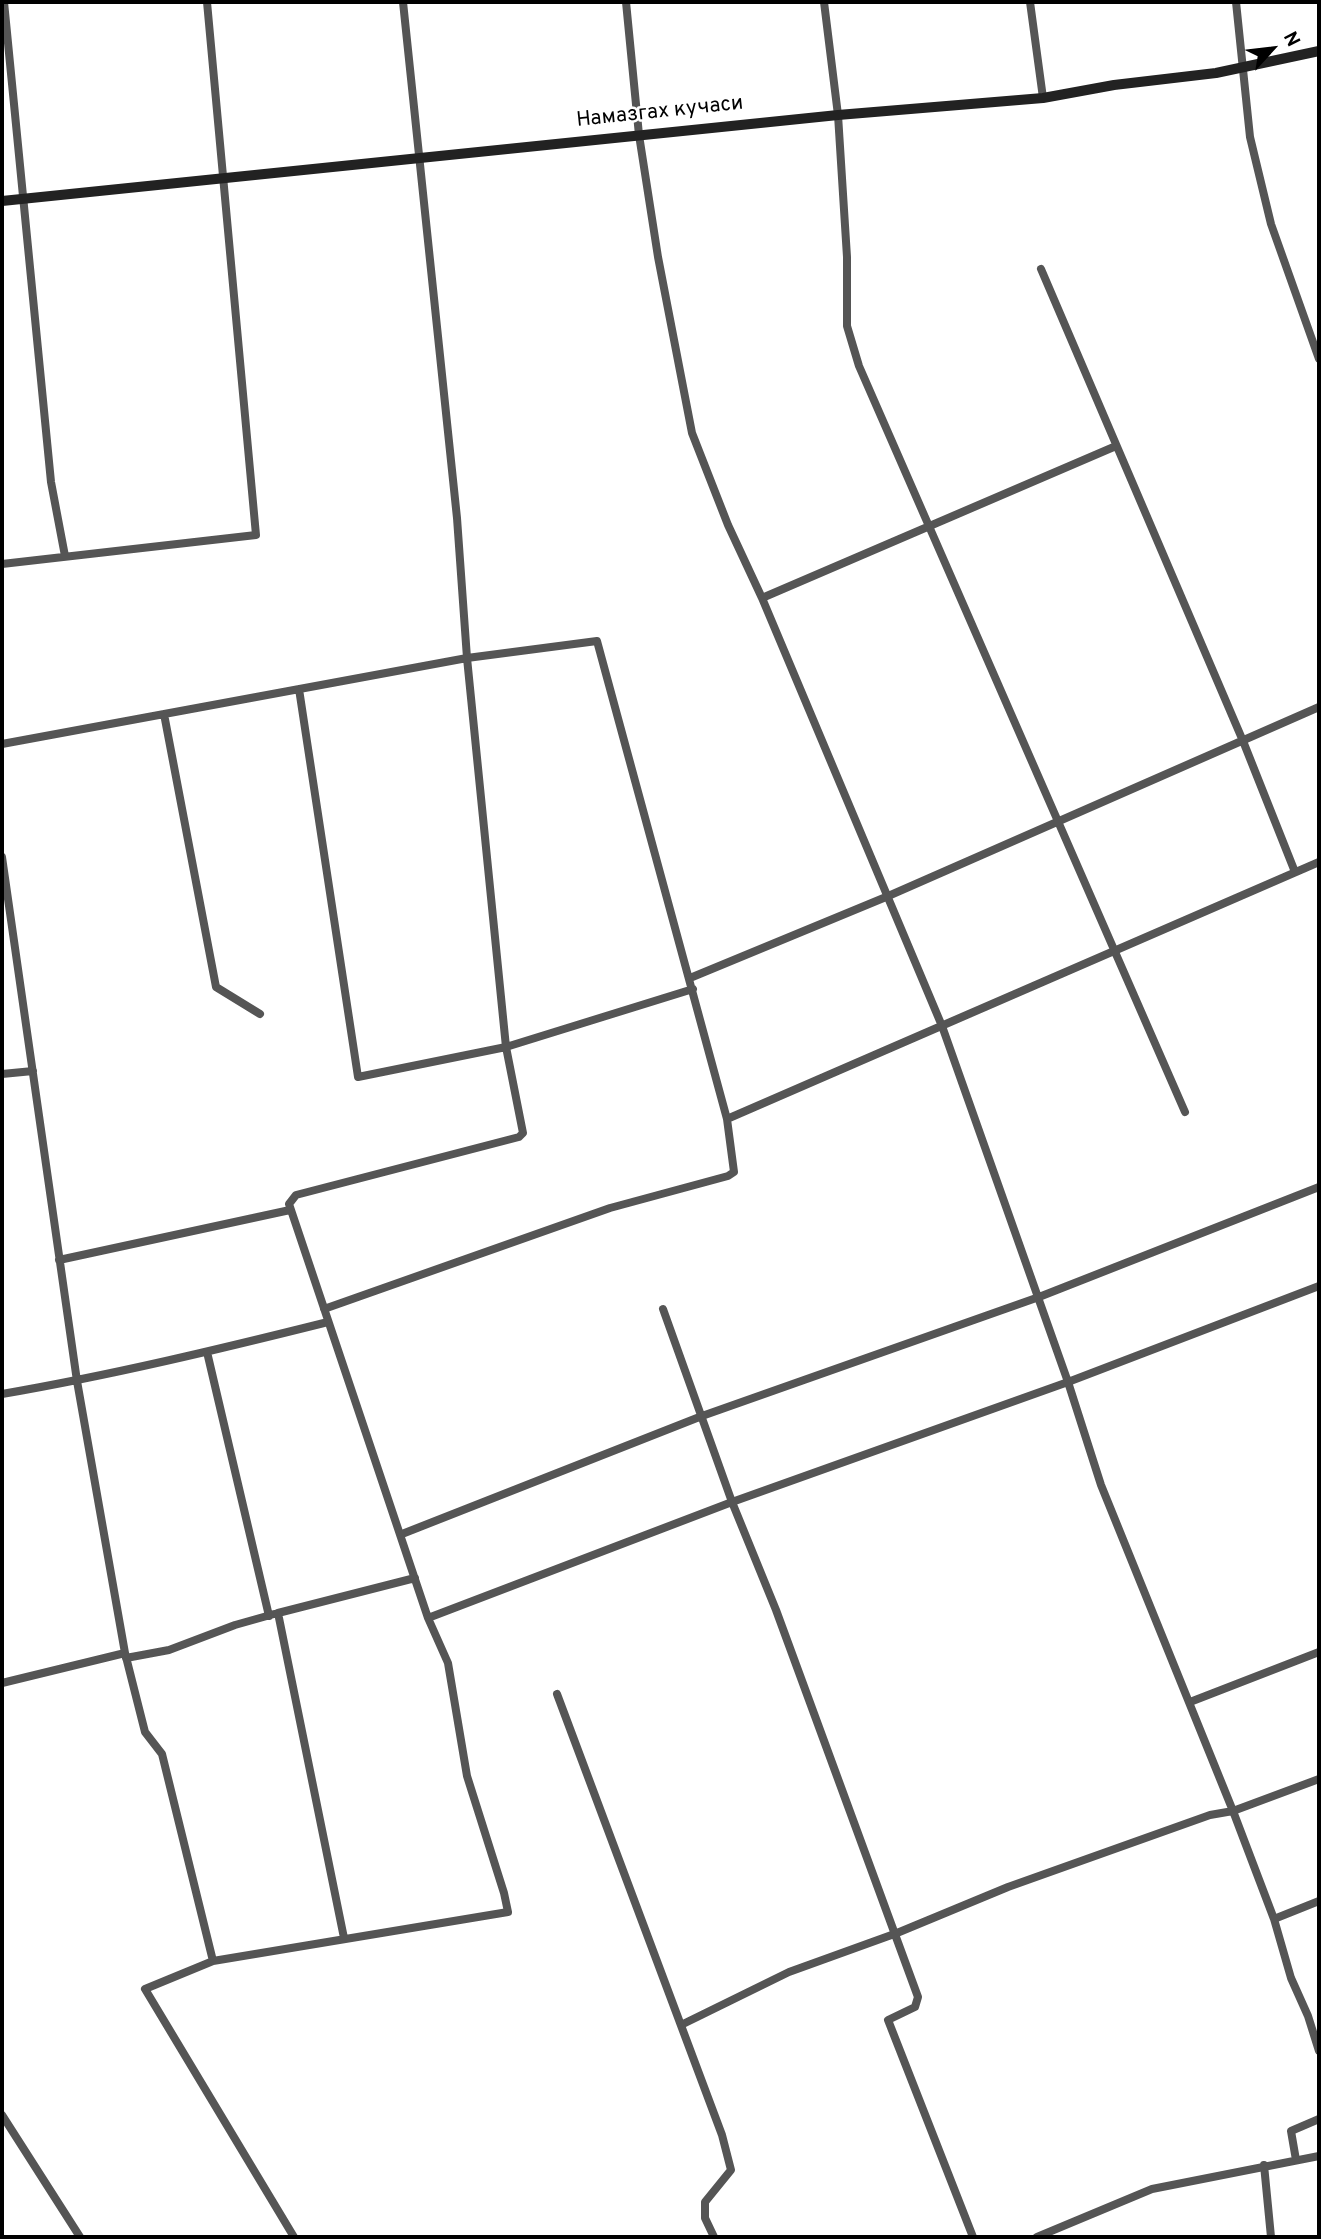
<!DOCTYPE html>
<meta charset="utf-8">
<style>
body{margin:0}
#map{position:relative;width:1321px;height:2239px;overflow:hidden;background:#fff;font-family:Overpass,sans-serif}
canvas{display:block}
.frame{position:absolute;inset:0;border:4px solid #000;pointer-events:none}
.north{position:absolute;left:1237px;top:14px;width:70px;height:70px;-webkit-text-stroke:5px #fff;paint-order:stroke;rotate:63deg;font-size:19px;font-weight:700;line-height:28px;text-align:center;color:#000}
.north::after{content:'';display:block;margin:auto;width:24px;height:32px;background:#000;clip-path:polygon(50% 0,100% 100%,50% 72%,0 100%)}
</style>
<div id="map">
<canvas width="1321" height="2239"></canvas>
<div class="frame"></div>
<div class="north">N</div>
</div>
<script>
const c = document.querySelector('canvas').getContext('2d');
c.lineJoin = 'round';
function stroke(path, color, width, dash) {
  c.strokeStyle = color;
  c.lineWidth = width;
  c.lineCap = dash ? 'butt' : 'round';
  c.setLineDash(dash || []);
  c.stroke(path);
}
function write(font, color, halo, rows, align = 'center') {
  c.font = font + ' Overpass,sans-serif';
  c.lineWidth = 5;
  c.setLineDash([]);
  c.textBaseline = 'middle';
  c.strokeStyle = halo;
  c.fillStyle = color;
  for (const [text, x, y, turn = 0] of rows) {
    c.save();
    c.translate(x, y);
    c.rotate((+turn || 0) * Math.PI / 180);
    c.textAlign = isNaN(turn) ? turn : align;
    if (halo) c.strokeText(text, 0, 0);
    c.fillText(text, 0, 0);
    c.restore();
  }
}
const street = new Path2D(`
 M4 2 51 482 65 556
 M626 2 639 135 658 257 692 433 728 525 762 598 942 1026 1068 1382 1101 1485 1233 1811 1274 1919 1291 1978 1308 2016 1319 2051
 M824 2 838 115 847 257V326L859 366 1185 1112
 M1030 2 1043 98
 M1236 2 1250 137 1271 224 1319 359
 M1041 269 1243 741 1295 872
 M2 564 256 535 207 2
 M762 598 1116 446
 M299 689 358 1077 506 1047 693 989
 M164 714 216 987 260 1014
 M2 744 467 658 597 641 727 1119 734 1172 728 1176 610 1208 324 1309
 M2 857 77 1381 125 1653 145 1732 162 1754 213 1961
 M690 978 886 897 1319 707
 M2 1074 33 1071
 M727 1119 1319 862
 M59 1260 290 1210
 M663 1309 732 1502 776 1610 918 1997 915 2007 888 2020 973 2237
 M207 1352 269 1616
 M2 1394C112 1375 220 1349 328 1322
 M402 1534 702 1416 1039 1297 1319 1187
 M428 1618 732 1502 1068 1382 1319 1286
 M126 1658 169 1650 235 1625 274 1614
 M2 1683 125 1653
 M557 1694 722 2135 731 2170 705 2202V2218L714 2237
 M1190 1702 1319 1652
 M1274 1919 1319 1901
 M344 1938 278 1613 415 1578
 M681 2025 789 1972 897 1933 1008 1887 1210 1815 1233 1811 1319 1779
 M2 2115 80 2237
 M1296 2160 1291 2131 1319 2119
 M1264 2165 1271 2237
 M294 2237 145 1989 213 1961 508 1912 504 1893 467 1776 448 1663 428 1618 289 1204 296 1195 519 1137 523 1133 506 1047 467 658 457 518 403 2
 M1037 2237 1152 2189 1319 2156`);
const secondary = new Path2D(`
 M2 201 838 115 1043 98 1114 85 1216 73 1319 51`);
const streetNames = [
 ["Намазгах кучаси",660,113,-6]
];
stroke(street, '#555', 8);
stroke(secondary, '#222', 10);
write('21px', '#000', '#fff', streetNames);
</script>
